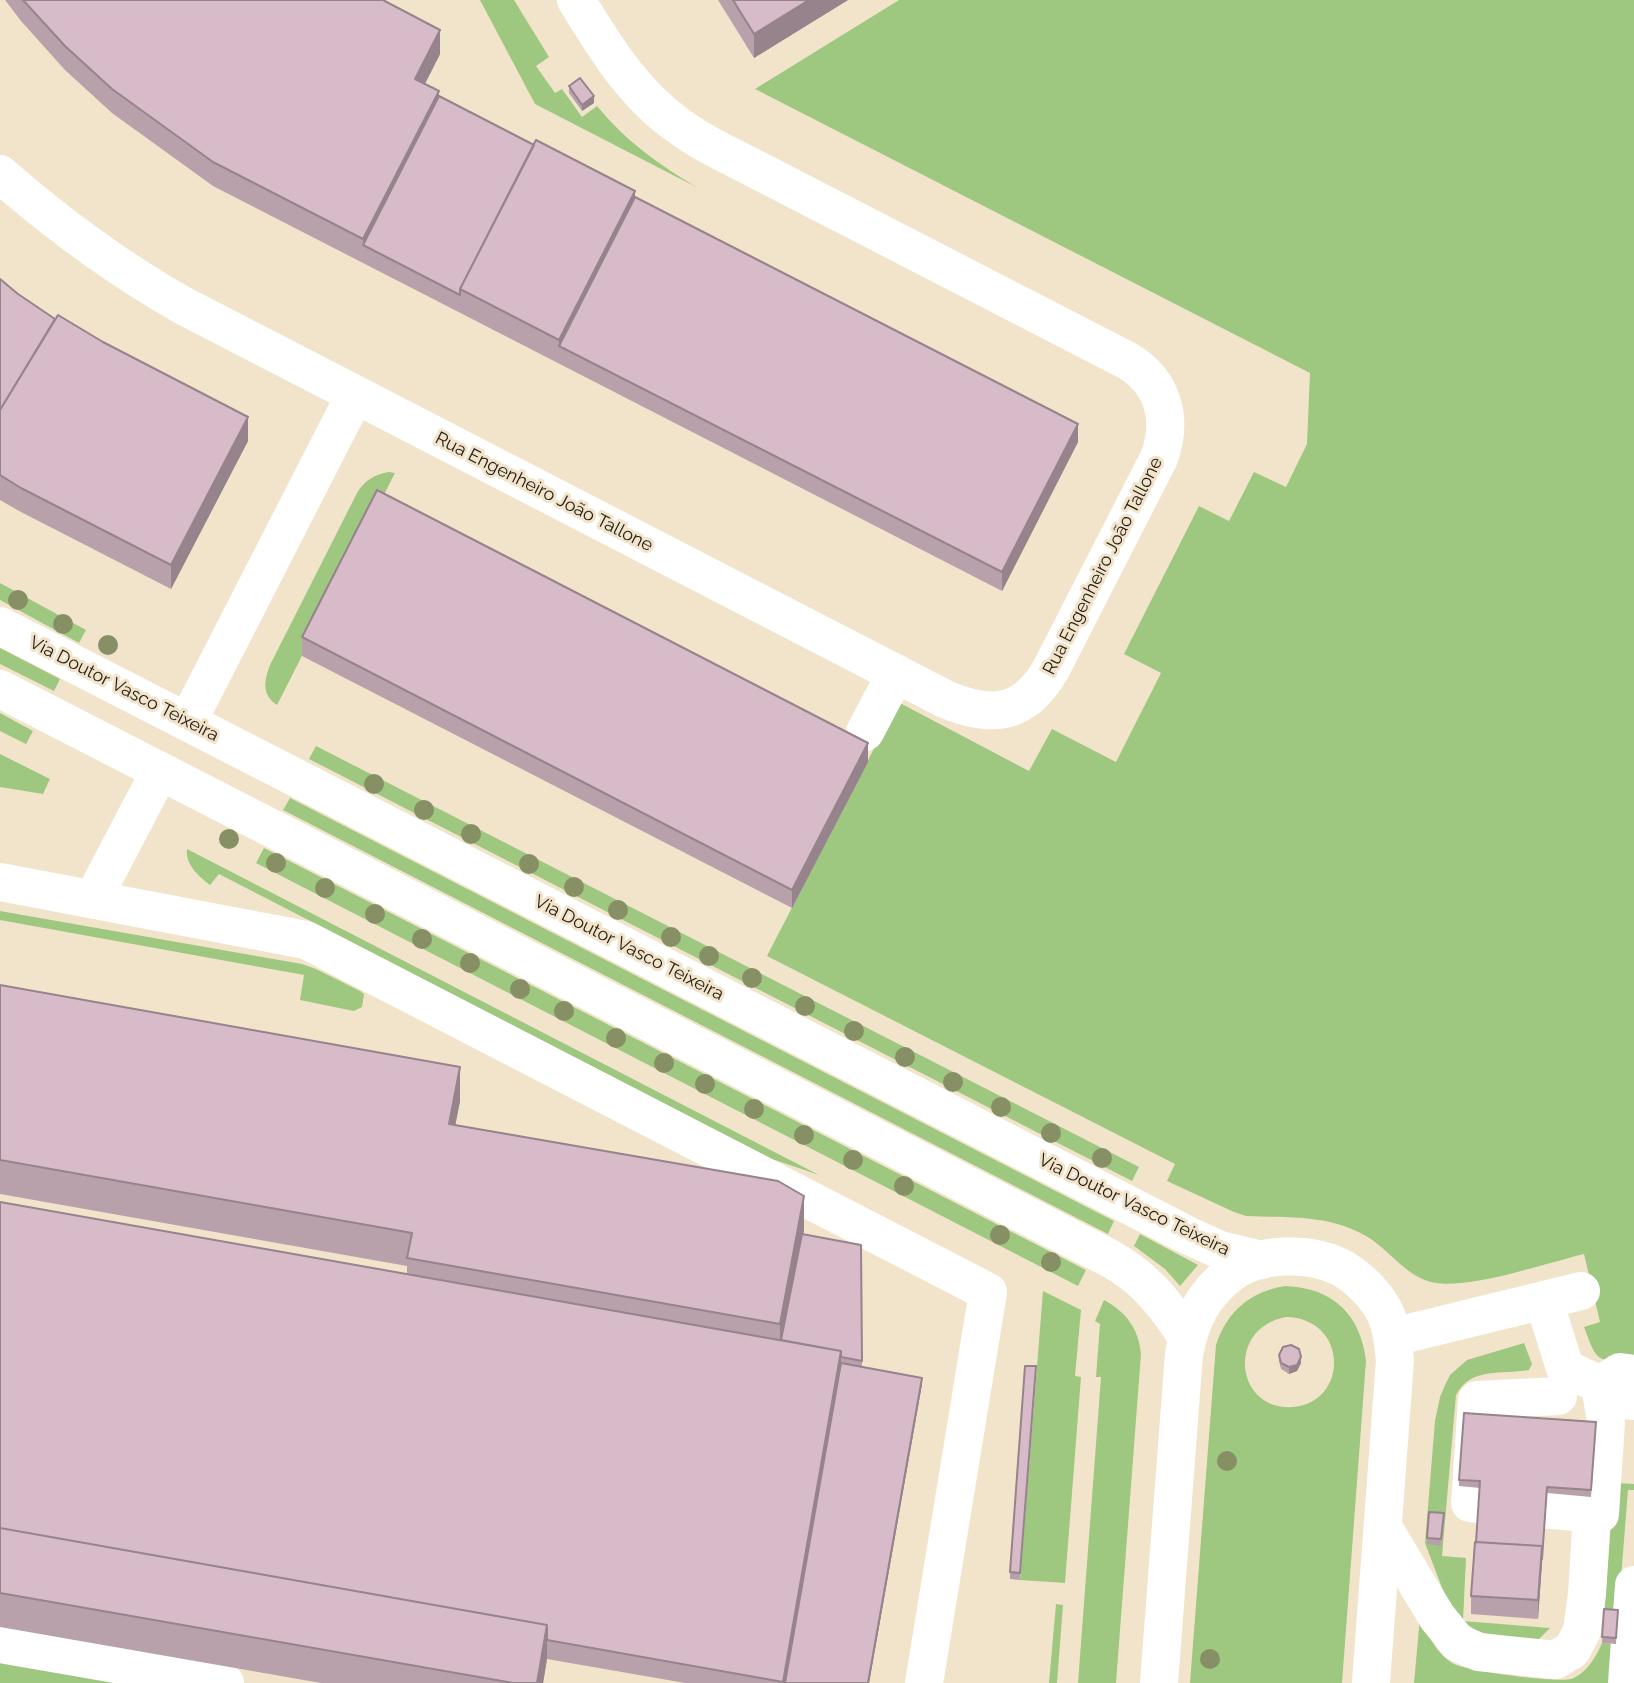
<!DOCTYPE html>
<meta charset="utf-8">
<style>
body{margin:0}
canvas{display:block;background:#f2e4cb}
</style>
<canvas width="1634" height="1683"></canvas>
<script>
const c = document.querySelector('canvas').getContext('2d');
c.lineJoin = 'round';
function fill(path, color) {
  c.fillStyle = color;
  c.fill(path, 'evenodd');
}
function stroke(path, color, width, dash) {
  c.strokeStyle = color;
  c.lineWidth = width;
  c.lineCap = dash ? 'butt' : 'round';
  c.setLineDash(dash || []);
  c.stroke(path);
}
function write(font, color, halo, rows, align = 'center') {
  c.font = font + ' Raleway,sans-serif';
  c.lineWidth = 6;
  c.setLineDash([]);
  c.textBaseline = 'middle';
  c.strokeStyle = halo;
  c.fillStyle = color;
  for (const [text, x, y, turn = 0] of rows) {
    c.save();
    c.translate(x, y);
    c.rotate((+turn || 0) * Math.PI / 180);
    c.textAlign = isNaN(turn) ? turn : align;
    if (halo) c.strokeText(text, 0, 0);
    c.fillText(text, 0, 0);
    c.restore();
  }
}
const green = new Path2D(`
 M480 0H514L549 57 536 66 555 93 562 89 582 117 597 106C627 142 658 164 698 188L535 104Z
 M899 0H1634V1363C1595 1359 1598 1364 1584 1327L1600 1322 1584 1254C1547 1263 1465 1291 1431 1282 1404 1275 1389 1249 1366 1236 1329 1214 1287 1218 1246 1216L1234 1212 1167 1181 1175 1164 767 956 898 702 1029 771 1052 729 1116 762 1161 673 1124 654 1199 506 1229 521 1254 472 1286 487 1307 444 1310 373 755 89Z
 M389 472 395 473 277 705C261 695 264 679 271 663L357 493C364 481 375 474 389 472Z
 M0 583 86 630 79 643 0 600Z
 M0 648 60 679 54 691 0 664Z
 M0 713 33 731 26 744 0 731Z
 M316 746 1139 1167 1132 1181 309 759Z
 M0 754 50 779 43 794 0 787Z
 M290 798 1114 1221 1108 1234 283 810Z
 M264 848 268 850 1086 1270 1078 1286 256 863Z
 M187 849 819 1175 772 1159 219 874 210 885C198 876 185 864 187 849Z
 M0 911 302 964 316 969 360 991 364 994 362 1007 354 1011 300 1000 304 975 0 920Z
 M1140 1234 1198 1265 1180 1286 1165 1269 1134 1246Z
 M1286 1286C1333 1288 1361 1315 1366 1361L1342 1683H1190L1216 1345C1227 1311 1251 1291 1286 1286ZM1286 1317C1348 1318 1350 1402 1293 1407 1235 1411 1226 1328 1286 1317Z
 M1043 1291 1081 1310 1075 1376 1081 1377 1065 1583 1020 1580Z
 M1104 1300C1126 1312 1139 1329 1141 1354L1116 1683H1078L1101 1377H1096L1100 1324 1095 1321Z
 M1524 1343 1532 1364 1529 1370C1501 1375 1472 1366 1456 1395L1442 1556 1466 1558 1463 1621 1550 1628 1539 1639 1499 1638 1477 1631 1462 1621 1444 1593 1425 1543 1435 1421 1440 1397 1445 1385 1450 1375 1467 1360Z
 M1614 1483 1634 1484V1490H1628L1618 1616 1604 1615Z
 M1056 1604 1063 1605 1057 1683H1049Z
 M1420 1617C1428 1634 1436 1654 1454 1664 1467 1671 1557 1683 1571 1679 1585 1675 1597 1656 1602 1643L1616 1644 1614 1683H1414Z
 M0 1660 132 1683H0Z`);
const minor = new Path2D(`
 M0 174C56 223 117 268 182 305L945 699C992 719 1025 715 1051 669L1159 458C1173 420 1164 383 1128 361L736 159C716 149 696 139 679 126 633 94 605 47 576 0
 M188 721 355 395
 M865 732 896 673
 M0 882 306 940 988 1292 924 1683
 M93 899 160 771
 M1544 1301 1565 1368 1600 1385 1606 1422 1600 1514 1470 1503 1477 1400 1558 1396
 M1393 1337 1581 1291
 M1634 1374 1620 1372 1600 1385 1616 1399 1634 1401
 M1383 1527 1437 1617 1458 1643 1479 1652 1555 1660 1572 1650 1582 1631 1587 1594 1592 1513
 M0 1644 225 1683
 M1627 1683 1634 1585`);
const major = new Path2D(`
 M0 626 1189 1236 1220 1250 1262 1260
 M0 689 1111 1259C1145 1278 1167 1305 1187 1338
 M1159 1683 1184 1354C1191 1320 1202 1295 1231 1273 1260 1252 1310 1252 1340 1267 1355 1275 1371 1290 1380 1304 1391 1320 1393 1341 1395 1360L1371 1683`);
const trees = [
 [18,600],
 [63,624],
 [108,645],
 [374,784],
 [424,810],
 [471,834],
 [229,839],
 [276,863],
 [529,864],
 [574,887],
 [325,888],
 [618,910],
 [375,914],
 [671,937],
 [422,939],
 [709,956],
 [470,963],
 [752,978],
 [520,989],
 [805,1006],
 [564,1011],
 [854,1031],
 [616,1038],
 [905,1057],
 [664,1063],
 [953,1082],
 [705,1084],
 [1001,1107],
 [754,1109],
 [1051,1133],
 [804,1135],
 [1102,1158],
 [853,1160],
 [904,1186],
 [1000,1235],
 [1051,1262],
 [1227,1461],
 [1210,1659]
];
const wall = new Path2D(`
 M5 0H383L440 54 425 84 439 96 635 197 1078 442 1002 591 213 186 112 113 65 70 21 21Z
 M718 0H848L754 58Z
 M569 86 594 103 582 111 569 93Z
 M0 279 18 294 55 319 248 441 171 589 21 512 0 500Z
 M302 637 868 762 792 908 302 656Z
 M0 985 460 1101 455 1125 804 1230 803 1234 862 1361V1367L922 1384 869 1683H685L547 1659 543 1683H321L0 1627V1202L407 1274V1266L0 1194Z
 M1279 1355 1301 1363 1297 1371 1289 1374 1281 1369 1279 1361Z
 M1025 1366 1020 1580 1010 1579V1572Z
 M1596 1428 1591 1497 1547 1493 1538 1619 1471 1614V1596L1480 1488 1459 1486V1480Z
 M1444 1520 1441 1546 1427 1544V1538Z
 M1604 1609 1618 1610 1616 1644 1602 1643Z`);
const shadedWall = new Path2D(`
 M809 0H848L754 58V34Z
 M440 30V54L415 103V79Z
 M439 91V115L363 245V239Z
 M594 96V103L582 111V105Z
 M635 191V215L559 346V340Z
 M248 417V441L171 589V565Z
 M1078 424V442L1002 591V572Z
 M868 743V762L792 908V890Z
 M460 1067V1101L449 1158V1124Z
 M804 1196V1230L782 1346 780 1345V1324Z
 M841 1351V1370L786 1683H783Z
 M1301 1357V1363L1297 1371 1289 1374V1367Z
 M922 1378V1384L869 1683H868Z
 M1547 1493 1538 1619V1600Z
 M547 1625V1659L543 1683H537Z`);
const building = new Path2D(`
 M23 0H383L440 30 415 79 439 91 363 239 213 162 112 89 65 46Z
 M733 0H809L754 34Z
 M580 78 594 96 582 105 569 86Z
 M439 96 534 145 460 289V295L363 245Z
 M536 140 635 191 559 340 460 289Z
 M635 197 1078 424 1002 572 559 346Z
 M0 279 18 294 55 319 0 410Z
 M58 315 103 342 248 417 171 565 21 488 0 475V410Z
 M377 490 868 743 792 890 302 637Z
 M0 985 460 1067 449 1124 778 1181 804 1196 780 1324 407 1258 412 1233 0 1160Z
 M0 1202 841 1351 783 1682 547 1640V1625L0 1528Z
 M802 1234 861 1245 862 1361 841 1357V1351L781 1340Z
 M1291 1345 1299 1349 1301 1357 1297 1365 1289 1367 1281 1363 1279 1355 1283 1347Z
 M841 1363 922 1378 868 1683H785Z
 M1025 1366H1036L1020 1573 1010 1572Z
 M1464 1413 1596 1422 1591 1490 1547 1487 1542 1559V1546L1476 1542 1480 1481 1459 1480Z
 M1429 1512 1444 1513 1441 1539 1427 1538Z
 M0 1528 547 1625 537 1683H513L0 1593Z
 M1475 1542 1542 1546 1538 1600 1471 1596Z
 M1604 1609 1618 1610 1616 1638 1602 1637Z`);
const streetNames = [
 ["Rua Engenheiro João Tallone",544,492,27],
 ["Rua Engenheiro João Tallone",1103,566,-63],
 ["Via Doutor Vasco Teixeira",124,689,27],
 ["Via Doutor Vasco Teixeira",629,948,27],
 ["Via Doutor Vasco Teixeira",1134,1205,26]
];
fill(green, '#9ec87f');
stroke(minor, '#fff', 38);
stroke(major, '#fff', 38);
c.fillStyle = '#879065';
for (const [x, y] of trees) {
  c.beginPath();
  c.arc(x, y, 10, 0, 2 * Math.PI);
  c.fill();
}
fill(wall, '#b9a1ac');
fill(shadedWall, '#96838c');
fill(building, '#d7bbc8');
stroke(building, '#96838c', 2);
write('18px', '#201b12', '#f2e4cb', streetNames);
</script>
